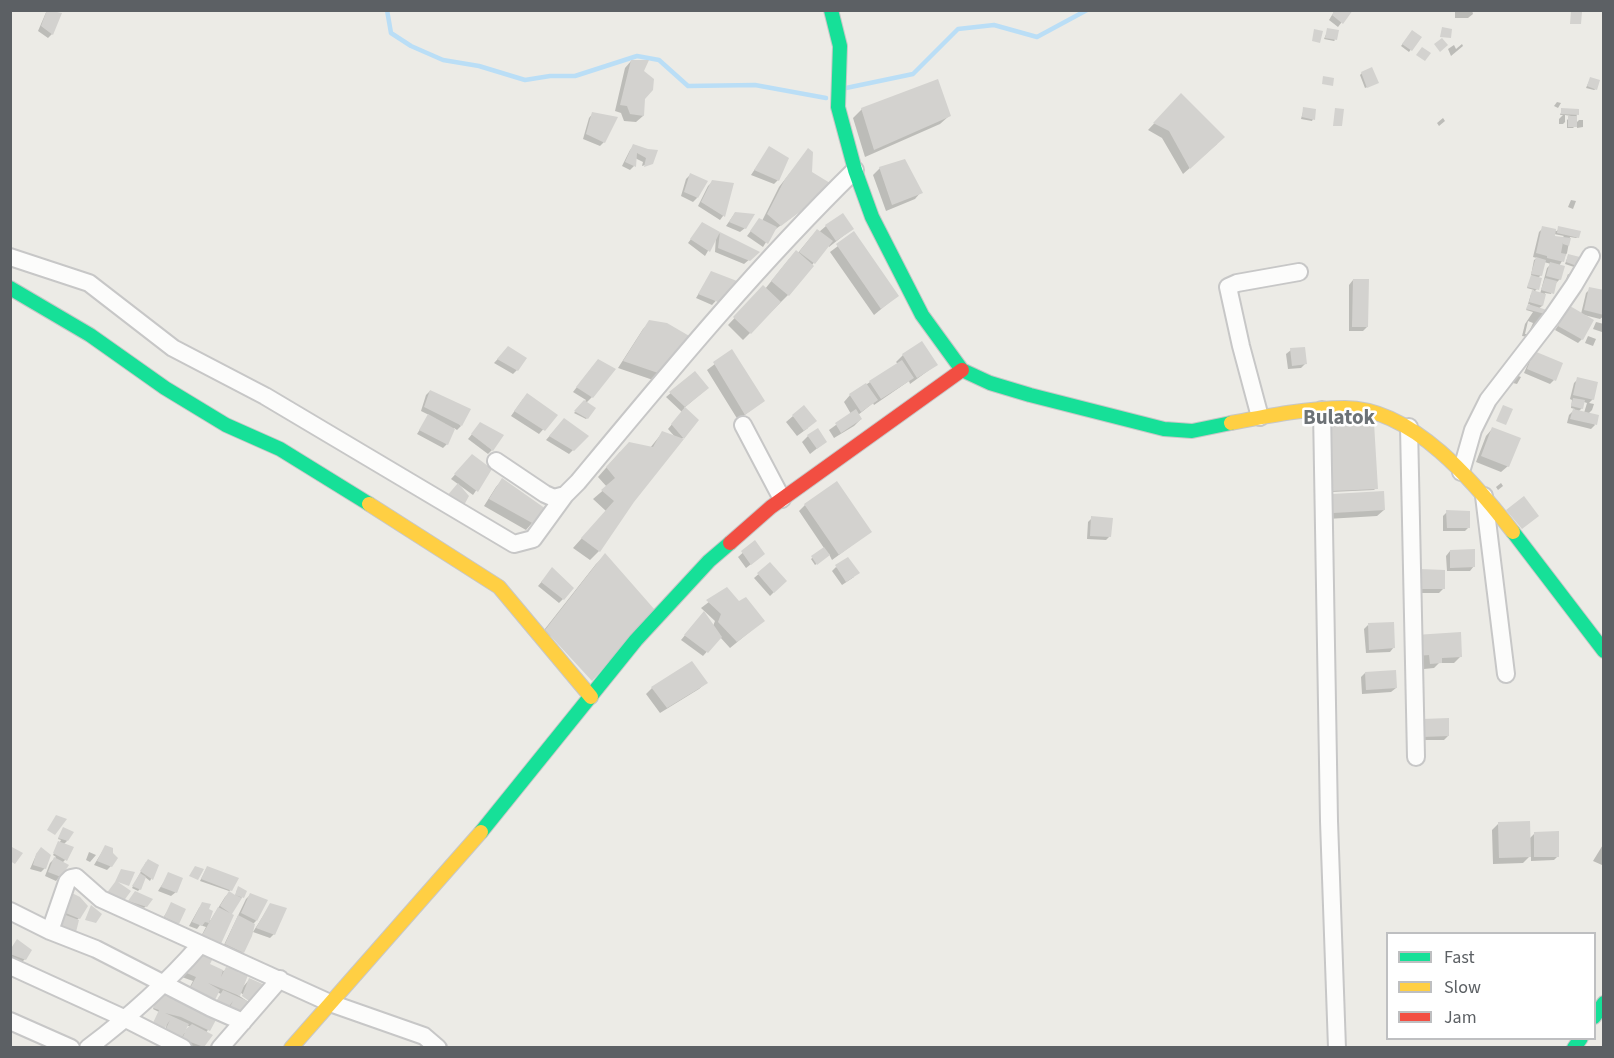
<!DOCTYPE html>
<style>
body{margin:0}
#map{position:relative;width:1614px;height:1058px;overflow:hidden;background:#ecebe6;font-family:"Source Sans 3",sans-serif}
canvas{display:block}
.frame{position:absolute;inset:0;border:12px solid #5c6064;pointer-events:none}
.legend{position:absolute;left:1386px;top:932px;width:210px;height:108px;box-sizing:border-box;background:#fff;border:2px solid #bebfc1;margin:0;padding:8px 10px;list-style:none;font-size:18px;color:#5c6064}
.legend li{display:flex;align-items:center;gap:12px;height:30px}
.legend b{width:30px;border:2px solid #bebfc1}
</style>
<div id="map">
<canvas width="1614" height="1058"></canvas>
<div class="frame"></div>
<ul class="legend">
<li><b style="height:8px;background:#16e098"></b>Fast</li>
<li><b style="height:8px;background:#ffcf43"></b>Slow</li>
<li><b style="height:8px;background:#f24e42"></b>Jam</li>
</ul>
</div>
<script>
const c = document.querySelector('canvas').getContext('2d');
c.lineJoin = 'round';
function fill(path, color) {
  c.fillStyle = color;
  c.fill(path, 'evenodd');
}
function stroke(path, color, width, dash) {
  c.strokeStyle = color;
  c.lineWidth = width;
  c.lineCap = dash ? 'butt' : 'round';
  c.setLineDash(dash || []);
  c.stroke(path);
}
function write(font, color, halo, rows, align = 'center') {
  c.font = font + ' "Source Sans 3",sans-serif';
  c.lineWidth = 5;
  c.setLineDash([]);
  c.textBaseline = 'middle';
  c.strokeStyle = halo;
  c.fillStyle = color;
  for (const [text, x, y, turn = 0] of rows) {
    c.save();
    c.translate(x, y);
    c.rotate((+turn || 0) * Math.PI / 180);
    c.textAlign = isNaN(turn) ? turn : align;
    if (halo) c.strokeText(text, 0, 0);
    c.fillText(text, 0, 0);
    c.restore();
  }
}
const shadow = new Path2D(`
 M47 10 60 14 52 34 48 38 38 31Z
 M1335 10H1351L1338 27 1329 20Z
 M1455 10H1472L1473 14 1468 18H1455Z
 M1328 30 1335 40 1334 41 1324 39Z
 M1412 32 1420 37 1409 52 1401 46Z
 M1462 44 1463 46 1451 56 1448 49 1454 45 1456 49Z
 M631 61 642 71 643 116 636 122 624 121 621 113 615 111 625 68Z
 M1362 73 1377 83 1365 88 1360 75Z
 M1590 79 1596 89 1594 90 1586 88Z
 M1181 95 1217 144 1183 174 1162 138 1148 130Z
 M1557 102 1561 103 1558 108 1554 106Z
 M1304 108 1313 119 1312 121 1301 119Z
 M862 109 949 116 940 124 865 157 853 118Z
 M1562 110 1577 114 1575 124 1579 120H1583V127L1577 128V124L1573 128H1567V120L1563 124H1559V119L1563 115H1560ZM1565 115 1571 116 1565 122Z
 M593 113 604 142 600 146 583 139 589 118Z
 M1443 118 1445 121 1439 126 1437 123Z
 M634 146 647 151 651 163 642 166 643 162 635 158 634 166 630 170 622 166 630 150Z
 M769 148 778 180 774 184 751 175Z
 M808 150 806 207 773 231 763 247 747 236 756 224 762 221 779 187Z
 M880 168 921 192 915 199 886 211 873 175Z
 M690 175 697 198 693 202 681 196 686 179Z
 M712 182 732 184 723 216 720 220 698 206 708 186Z
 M1571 200 1576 201 1573 209 1568 207Z
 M735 213 745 228 740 232 726 226Z
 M702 224 757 253 744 264 715 252 716 237 705 256 688 243Z
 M826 226 852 229 829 247 828 245 788 295 743 340 728 325 763 288 765 289 789 259 797 254 811 237 817 231 819 232Z
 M1543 228 1557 231 1559 228 1578 237 1576 238 1570 237 1567 253 1559 266 1560 279 1555 284 1551 294 1545 293 1542 306 1538 309 1548 312 1537 330 1532 328 1528 337 1522 336 1525 324 1533 312 1526 310 1530 304H1528L1531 294 1534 290 1527 288 1532 275H1531L1534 260 1537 258 1533 257 1539 232ZM1554 234 1564 236 1561 239 1553 237ZM1544 262 1551 264 1547 268 1540 294 1534 292 1537 289 1538 278 1541 275ZM1528 321 1533 323 1528 334H1525Z
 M854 234 897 296 874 315 830 252Z
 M1568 256 1576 265 1574 267 1565 264Z
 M711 273 734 281 712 305 696 298Z
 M1568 274 1570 275 1564 296H1560Z
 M1353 280 1367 327 1363 331H1349V285Z
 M1590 289 1604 292V316L1600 319 1584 315 1582 339 1578 343 1555 330 1570 308 1581 314 1586 293Z
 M650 322 689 337 653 380 618 368 643 329Z
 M1596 322 1604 324 1602 332 1593 329Z
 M1588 336 1596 339 1593 346 1585 343Z
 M922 343 936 365 910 384 909 381 874 405 873 403 858 415 861 419 854 426 834 438 829 430 851 414 844 402 850 395 898 364 896 362 903 355Z
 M508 348 517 370 513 374 494 363Z
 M1291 350 1305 364 1301 368 1288 369 1286 354Z
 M732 351 763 401 738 420 707 370Z
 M1535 353 1554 380 1550 384 1524 373 1531 357Z
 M594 365 592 397 586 403 587 418 586 419 574 413 586 400 573 392Z
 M695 373 703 392 684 408 697 420 633 501 599 551 590 560 573 548 606 511 593 499 607 487 598 477 620 452 650 448 662 433 676 438 668 429 682 412 666 397Z
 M1516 375 1521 377 1517 384 1513 383Z
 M1578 379 1593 399 1589 403 1594 404 1592 410 1588 414 1595 425 1591 429 1567 423 1569 415 1575 409 1571 408 1572 400 1570 399 1574 383ZM1584 402 1587 403 1584 413 1578 412 1582 408Z
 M430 391 461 426 457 430 454 428 447 444 443 448 417 434 429 415 421 411 426 395Z
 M523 399 556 415 539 434 511 416Z
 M793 416 808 428 797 436 786 422Z
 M560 424 587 436 569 454 546 440Z
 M477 428 492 450 488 454 468 439Z
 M1327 429 1376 488 1374 490 1331 492Z
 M1492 429 1508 466 1501 472 1476 462 1486 436Z
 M808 436 825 442 810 454 802 442Z
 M472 456 490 470 473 495 451 479Z
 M502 480 544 509 526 530 484 506 496 487Z
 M1501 483 1503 486 1498 490 1496 487Z
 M1332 496 1384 510 1377 516 1327 519 1326 502Z
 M805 505 870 532 832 560 829 554 815 565 811 559 824 548 799 511Z
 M1447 512 1469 527 1465 531H1443V516Z
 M1092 518 1110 536 1106 540 1087 539 1088 522Z
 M755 542 759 558 746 568 738 557Z
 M1450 551 1474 566 1470 571H1444L1443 589 1439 593H1417L1421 571H1447L1446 556Z
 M605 555 653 610 537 639 596 564Z
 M770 564 785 581 770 596 754 578Z
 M836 567 854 577 842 585 832 571Z
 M549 573 563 599 559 603 538 586Z
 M726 589 738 603 763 621 730 648 720 637 703 656 681 640 700 617 713 626 715 621 701 608Z
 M1368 625 1394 647 1390 652 1366 653 1364 629Z
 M1409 643 1461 656 1454 663H1439L1434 668 1424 669 1423 661H1410Z
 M1365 673 1396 688 1391 692 1362 694 1361 677Z
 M706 683 699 689 660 713 646 694 652 688Z
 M1422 720 1448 736 1444 740H1418Z
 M1498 824 1529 839 1535 833 1558 856 1554 860 1531 861V855L1523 863 1493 864 1492 830Z
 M62 831 67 841 63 845 65 860 62 863 60 876 56 881 45 876 50 863 56 857 53 855 61 840 58 839Z
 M1604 843V863L1602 865 1593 861Z
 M105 847 111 866 107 870 94 865Z
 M89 852 96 855 90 862 86 860Z
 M37 853 45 868 41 872 30 869Z
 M146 862 157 866 151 879 150 881 145 877 140 889 136 893 146 906 144 908 128 903 138 891 132 888Z
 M206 869 231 890 229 891 200 881Z
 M169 874 176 892 171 896 158 891Z
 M237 890 242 897 230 915 198 942 206 927 200 925 197 929 189 926 199 908 203 903 210 921 225 897 229 893 235 896Z
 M250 895 256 921 252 925 243 952 239 956 222 949 246 899Z
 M67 898 79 918 76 921 73 932 58 928Z
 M172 904 177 923 173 927 161 921Z
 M270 905 274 934 270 938 253 932Z
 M10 950 25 959 21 963 10 959Z
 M194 955 211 959 208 965 224 971 226 969 246 976 242 988 249 980 264 986 252 1001 237 990 235 993 250 1003 233 1022 223 1018 227 1009 220 1016 211 1010 221 994 217 992 210 1006 204 1012 215 1018 206 1033 211 1035 202 1048H191L179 1044 182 1035 175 1042 162 1035 167 1025 161 1030 152 1026 159 1012 153 1009 160 994 171 1000 169 1007 175 1000 189 1007 205 1010 184 998 193 981 179 976ZM187 1025 190 1027 183 1034Z`);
const stream = new Path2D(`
 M387 10 391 33 411 46 443 60 479 66 525 80 550 76H575L637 56 659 60 688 86 755 85 826 98
 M846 88 913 74 958 29 994 25 1037 37 1087 10`);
const building = new Path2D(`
 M47 10 62 13 53 35 41 26Z
 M1335 10H1353L1343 24 1332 15Z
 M1571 11 1582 12 1581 24H1570Z
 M1442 27 1452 29 1451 38 1440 37Z
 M1327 28 1339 30 1337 40 1325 38Z
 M1314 29 1323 31 1320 43 1312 41Z
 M1412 30 1422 37 1412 51 1402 44Z
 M1442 38 1448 45 1440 52 1434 44Z
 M1422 47 1431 53 1425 61 1416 55Z
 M631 60H649L644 71 654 79 653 90 645 99 644 116 630 114 627 106 620 105Z
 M1372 67 1379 83 1367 88 1361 72Z
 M1323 76 1334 78 1333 86 1322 84Z
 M1590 77 1600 80 1597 90 1587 86Z
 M938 79 951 116 874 150 861 108Z
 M1181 93 1225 137 1190 169 1169 131 1153 123Z
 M1303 107 1316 109 1315 120 1302 117Z
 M1335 108 1344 109 1342 126H1333Z
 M1561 108 1579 109V115L1561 114Z
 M592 112 618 117 605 143 586 134Z
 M1568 116H1577V127H1568Z
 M633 144 648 149 658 150 653 164 644 167 646 158 637 153 636 167 625 162Z
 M769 146 789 158 779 181 754 170Z
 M808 148 813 152 812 172 830 183 814 201 781 226 767 214 785 179Z
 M905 159 923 193 892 205 879 167Z
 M690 173 708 181 698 198 684 192Z
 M712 180 734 183 725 217 701 202Z
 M735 212 755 214 746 229 729 222Z
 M843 213 854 229 836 241 825 225Z
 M759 218 777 227 768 244 750 231Z
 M702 222 720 232 760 252 750 261 718 248 720 232 710 252 690 239Z
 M1542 226 1556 229 1555 236 1571 238 1569 246 1563 244V242L1561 253 1566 254 1564 262 1547 258V256L1536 253Z
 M1558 226 1581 231 1579 238 1557 233Z
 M817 229 833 241 815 264 799 252Z
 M854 231 899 296 881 309 836 244Z
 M796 250 814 266 789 296 771 281Z
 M1568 254 1580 257 1577 266 1566 262Z
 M1536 257 1546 260 1542 276 1531 274Z
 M1550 262 1565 266 1561 280 1546 276Z
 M711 271 737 281 718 302 698 294Z
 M1531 275 1542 278 1539 290 1527 287Z
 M1545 278 1557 281 1554 294 1541 290Z
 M1353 279H1369L1368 327H1352Z
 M763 285 781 302 751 334 733 317Z
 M1589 287 1604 290V315L1584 310Z
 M1532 290 1546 294 1543 306 1529 302Z
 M1528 304 1550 311 1545 314 1526 309Z
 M1570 306 1594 320 1583 340 1558 326Z
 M649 320 667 323 691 337 661 374 623 361Z
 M922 341 938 365 917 378 902 354Z
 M508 346 527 358 518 371 497 359Z
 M1305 347 1307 364 1292 366 1290 348Z
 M732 349 765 401 745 415 713 362Z
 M1534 351 1563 363 1556 381 1527 369Z
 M598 359 616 369 593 398 576 387Z
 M902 360 914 378 881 399 869 381Z
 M695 371 709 388 685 407 669 392Z
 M1577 377 1598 382 1594 400 1573 395Z
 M866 383 878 400 861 412 849 394Z
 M430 390 471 409 462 426 424 407Z
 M527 393 558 415 545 431 514 411Z
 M1573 398 1585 400 1583 409 1571 406Z
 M584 400 596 408 588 419 574 411Z
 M804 405 817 421 804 431 792 415Z
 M1503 405 1513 409 1506 425 1496 421Z
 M685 407 699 420 684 439 634 502 600 552 581 538 614 501 601 490 615 478 606 467 629 442 653 447 662 431 684 439 671 424Z
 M856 409 862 419 841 433 835 423Z
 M1573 409 1599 415 1597 425 1570 419Z
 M428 414 455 429 448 445 419 430Z
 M564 418 589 436 574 451 549 436Z
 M480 422 504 435 493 451 471 434Z
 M1374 423 1378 489 1332 491 1328 425Z
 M1492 427 1521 438 1509 467 1481 456Z
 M818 428 827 442 817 449 807 435Z
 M472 454 492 469 478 492 454 474Z
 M502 478 546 509 534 524 489 499Z
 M837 481 872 532 839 555 804 504Z
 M458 483 469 496 463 507 446 497Z
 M1384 491 1385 510 1333 513 1332 494Z
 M1524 496 1539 516 1522 529 1506 510Z
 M1446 510 1470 511V528H1447Z
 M1091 516 1113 518 1111 537 1090 536Z
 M755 540 765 554 751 565 741 551Z
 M824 547 830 555 817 565 811 556Z
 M1475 549V567L1450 568V550Z
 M605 553 655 610 592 681 545 630Z
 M848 557 860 573 846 582 835 565Z
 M770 562 787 581 774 593 757 573Z
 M552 567 574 588 564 600 541 582Z
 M1420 569 1445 570V589H1420Z
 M727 587 739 601 746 597 765 621 737 642 718 622 721 614 706 600Z
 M704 611 722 637 708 653 684 635Z
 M1394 622 1395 648 1369 650 1368 623Z
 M1461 632 1462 657 1442 658V663L1430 664 1429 655 1416 656 1415 635Z
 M692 661 708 683 667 708 651 687Z
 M1396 670 1397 688 1366 690 1365 672Z
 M1449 718V736L1422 737V719Z
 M56 815 67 819 55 835 47 830Z
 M1530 821 1531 857 1499 858 1498 822Z
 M63 827 74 832 68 841 58 838Z
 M1559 831V857H1534V832Z
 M58 841 74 847 67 861 53 853Z
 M105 845 113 848V853L118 858 112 867 97 861Z
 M10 846 23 853 15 864 10 861Z
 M41 847 51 855 46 869 33 865 36 854Z
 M54 857 69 865 61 877 48 872Z
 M148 859 159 865 153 880 140 871Z
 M195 866 204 869 198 880 189 876Z
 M207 866 239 878 232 891 201 879Z
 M121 869 135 872 129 886 118 882 131 891 123 902 106 894 115 882Z
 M168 872 183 878 177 893 161 887Z
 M140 873 146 877 141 890 132 886Z
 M238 886 247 891 244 898 235 895 242 898 232 914 234 915 220 946 201 937 218 907 230 913 220 906 229 891 235 895Z
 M135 891 153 899 147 907 128 901Z
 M70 892 80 897 88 906 80 919 61 911Z
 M250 893 268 900 257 921 241 913Z
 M171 902 186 909 179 924 164 917Z
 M202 902 211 904 209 909 213 911 209 923 205 922 202 926 192 922Z
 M270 903 287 908 275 935 256 928Z
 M91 905 102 914 96 923 85 920Z
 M63 914 79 920 76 932 59 926Z
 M238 915 255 924 252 936 244 953 225 944Z
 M17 939 32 950 26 960 10 954V950Z
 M193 953 213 958 210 964 223 970 221 977 226 967 239 970 238 972 248 975 240 996 208 983 220 990 212 1006 187 994 196 977 182 971Z
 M249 978 267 986 252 1003 238 1019 227 1013 233 1001 225 1012 214 1005 223 990 252 1003 242 996Z
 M159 993 217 1018 210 1031 181 1017 165 1013 189 1024 186 1029 192 1024 213 1035 204 1047 182 1039 186 1030 181 1039 165 1031 170 1020 164 1029 152 1025 159 1010 153 1008Z`);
const street = new Path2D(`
 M10 257 89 283 173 348 265 396 514 544 533 539 565 495
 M1322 410 1329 821 1337 1048
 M1260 417 1241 346 1228 287 1237 283 1299 272
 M743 425 782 499
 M1409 427 1416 757
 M496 461 545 494 554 498 565 495 578 482C667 375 756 267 855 170
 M1461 472 1473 430 1488 400 1552 317 1574 285 1591 256
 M1484 496 1506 674
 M10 911 50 931 96 949 211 1008 243 1022
 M50 931 67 882 71 878 76 877 101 899 330 1003 424 1036 438 1048
 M10 966 126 1019 183 1048
 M10 1021 71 1048
 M88 1048C129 1017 166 984 200 945
 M220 1048 280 979`);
const fast = new Path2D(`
 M831 10 840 46 838 107 855 170 872 217 922 315 962 370 990 383 1030 395 1164 429 1192 431 1231 423
 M10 288 90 335 165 388 226 425 280 449 369 504
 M1513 532 1604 651
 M481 832 636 640 709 561 730 543
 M1594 1017 1604 1003
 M1574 1048 1581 1038`);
const slow = new Path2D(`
 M1231 423C1267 416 1307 408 1345 408 1413 408 1475 483 1513 532
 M369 504 499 587 591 697
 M291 1048 481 832`);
const jam = new Path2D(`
 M730 543 771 507 962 370`);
const quarterNames = [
 ["Bulatok",1339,419]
];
fill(shadow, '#0003');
stroke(stream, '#badef6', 4.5);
fill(building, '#d3d2cf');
stroke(street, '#c7c7c7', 20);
stroke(fast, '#c7c7c7', 16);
stroke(slow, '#c7c7c7', 16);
stroke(jam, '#c7c7c7', 16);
stroke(street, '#fcfcfb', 16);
stroke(fast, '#16e098', 14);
stroke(slow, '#ffcf43', 14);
stroke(jam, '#f24e42', 14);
write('bold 21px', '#6d7276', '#fff', quarterNames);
</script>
